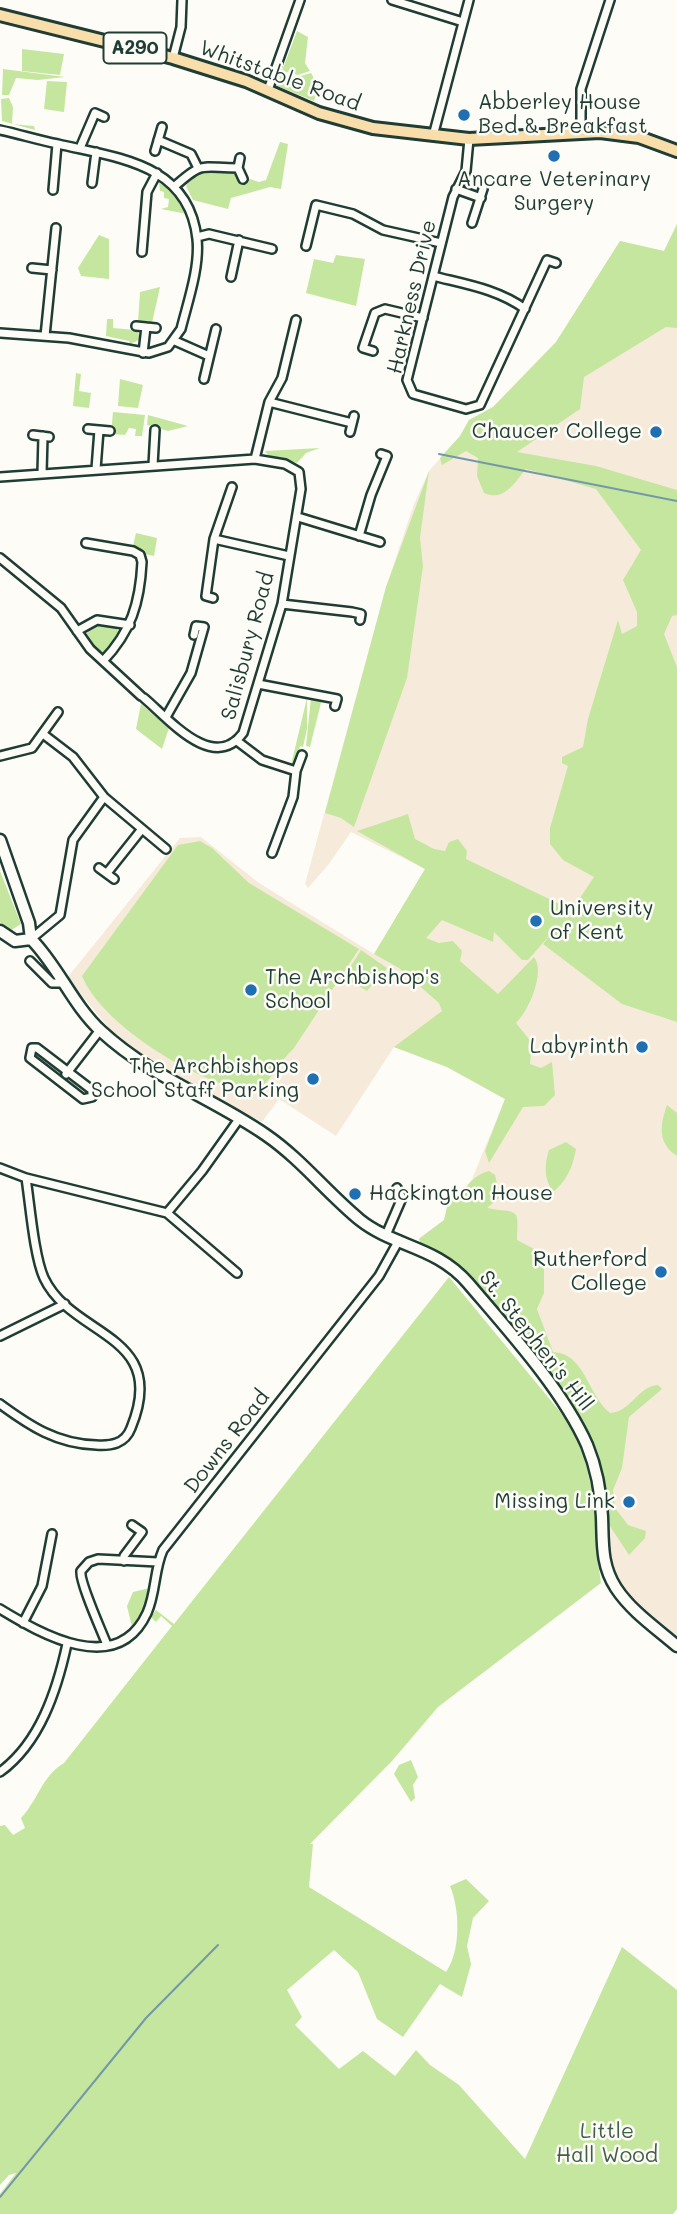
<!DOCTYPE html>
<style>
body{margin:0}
canvas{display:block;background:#fdfcf7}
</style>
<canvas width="677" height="2214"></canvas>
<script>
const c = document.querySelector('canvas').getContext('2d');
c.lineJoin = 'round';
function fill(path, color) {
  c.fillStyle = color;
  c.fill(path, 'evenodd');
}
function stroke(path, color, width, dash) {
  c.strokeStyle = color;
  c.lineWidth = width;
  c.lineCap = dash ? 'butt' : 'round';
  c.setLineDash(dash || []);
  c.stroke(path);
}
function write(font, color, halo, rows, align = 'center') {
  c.font = font + ' Mali,sans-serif';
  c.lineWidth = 5;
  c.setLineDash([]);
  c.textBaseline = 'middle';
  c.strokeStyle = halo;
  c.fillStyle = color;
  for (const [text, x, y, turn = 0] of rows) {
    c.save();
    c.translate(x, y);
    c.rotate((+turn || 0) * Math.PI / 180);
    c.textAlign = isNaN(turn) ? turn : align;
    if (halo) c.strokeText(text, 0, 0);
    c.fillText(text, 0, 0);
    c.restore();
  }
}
const built = new Path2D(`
 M677 224V1636L629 1601 613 1574 608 1562 600 1473 548 1378 474 1282 423 1247 419 1238 444 1220 448 1203 457 1198 472 1179 505 1099 447 1067 394 1047 336 1136 279 1099 262 1122 156 1068 115 1035 67 978 180 838 201 837 259 883 374 954 425 869 351 832 329 864 308 888 305 884 386 587 414 504 429 471 460 436 469 420 493 407 556 342 620 241 664 251Z`);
const green = new Path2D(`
 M297 31 308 37 305 63 310 71 298 75 282 71Z
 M22 49 64 54 60 75 22 71Z
 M3 69 65 77 38 80 16 78 9 95H2Z
 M311 73 319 87 314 101 277 86 281 74 297 77Z
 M47 81 67 82 64 112 44 109Z
 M9 98 13 107 12 124 34 126 35 130 2 121 1 99Z
 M280 142 288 144 281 189 270 187 231 198 228 209 193 200 186 186C198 166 214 171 234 173L241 182 247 178 259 182 266 180Z
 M159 183 170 187 187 214 161 209 168 207 169 199 164 198V192L160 191Z
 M677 224V328L666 327 584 377 580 409 517 452 596 466 677 490V615L672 616 664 634 677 667V1022L622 1004 543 944 555 929 528 960H522L494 932 493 942 442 920 426 938 439 943 453 941 462 951 460 961 498 994 534 957C546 972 528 1012 516 1023L532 1043 530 1064 541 1068 552 1062 555 1095 544 1106 523 1107 489 1163 485 1151 505 1099 447 1067 394 1047 442 1011 439 1003 399 968 374 954 425 869 357 831 408 814 415 839 434 849 445 851 449 842 458 839 467 851 466 859 570 909 568 916 594 877 563 860 550 844V828L568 766 562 763V757L583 747 588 719 618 620 622 634 637 626V612L623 580 641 550 596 489 526 469C514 483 504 502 484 493L477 476 478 458 466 451 442 465 440 458 460 436 469 420 493 407 556 342 620 241 664 251Z
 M99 235 109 239V279L81 276 78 268Z
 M336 255 365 259 356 306 306 293 314 259 333 263Z
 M160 287 152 323 138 322 140 292Z
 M107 319H113V328L135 330 141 336 139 340 130 344 129 341 106 336Z
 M76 373 81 374 79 391 91 393 89 408 73 406Z
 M120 379 143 385 138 408 118 406Z
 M113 412 145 415 142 436H135L136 429 129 428 125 435 111 434Z
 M148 415 188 426 168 431 147 425Z
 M320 448 306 453 297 463 268 455 265 451Z
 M429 471 420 538 423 566 407 678 354 827 341 818 325 813 386 587Z
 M136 533 157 538 154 556 145 554 133 546Z
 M99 623 115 627 120 633 105 653 93 648 85 636 92 625Z
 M307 698V729L303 747 300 746 296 764 291 765Z
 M311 698 322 699 310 747 306 746Z
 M141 704 169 728 162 749 136 729Z
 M200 841 212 848 249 883 359 949 294 1048C279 1062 272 1080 256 1092 203 1087 103 1027 82 976L178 845Z
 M0 871 21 924 10 931 0 922Z
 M361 950 387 968 375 987 372 985 367 991 344 977Z
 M667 1105 677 1113V1156C657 1143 660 1125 667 1105Z
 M566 1142 576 1149C573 1167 566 1182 553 1192 544 1178 544 1166 549 1150Z
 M489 1171 495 1175 500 1197 487 1208C518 1214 519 1205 517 1240L536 1250 544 1266V1293L537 1309 553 1352C585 1353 588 1396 610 1413 631 1412 638 1386 658 1385L662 1389 629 1417 622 1468 613 1490 615 1508 628 1525 646 1531 645 1538 629 1555 606 1520 572 1410 475 1282 422 1246 419 1239 444 1220 448 1203C465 1194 469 1176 489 1171Z
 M449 1277 571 1425 585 1460 595 1505 596 1549 601 1583 438 1707 392 1761 310 1844H313L309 1887 446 1972C461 1951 460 1909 450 1886L466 1879 489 1901 473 1918 467 1946 471 1964 462 1997 440 1984 403 2037 377 2019 358 1972 334 1950 287 1990 302 2017 295 2025 339 2069 363 2051 395 2076 416 2050 430 2065 459 2085 525 2159 622 1947 677 1990V2209L673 2214H0V2194L16 2173 9 2175 0 2185V1826L5 1825 13 1835 25 1828 21 1818C39 1799 41 1777 64 1763L172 1626 161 1616 156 1622 151 1617 156 1610 174 1624Z
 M150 1588 145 1606 132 1627 127 1606 133 1592Z
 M411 1760 418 1777 413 1785 415 1798 411 1802 394 1774 399 1765Z`);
const stream = new Path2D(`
 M439 454 677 501
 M0 2197 146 2018 218 1945`);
const street = new Path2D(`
 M392 0 463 22
 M173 58 181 27 182 0
 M268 90 300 0
 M0 130C19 134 38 140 58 144 117 158 189 163 197 239 200 267 188 301 181 329L168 347 149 353 69 338 0 333
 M581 132V89L610 0
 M433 136 469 0
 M469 139 466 171 453 197 407 380 413 394 466 409 480 405 547 260 556 263
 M158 140 191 154 198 168
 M80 148 95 113 104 117
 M155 151 162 127
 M240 158 238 168 243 179
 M92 183 96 152
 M174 187C204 160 201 168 238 168
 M456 189 481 198
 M53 190 57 144
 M472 223 483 189
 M197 237 209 234 272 249
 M306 246 316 205 353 214 383 230 441 243
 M142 252 147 192 157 173
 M32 268 52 270
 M433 276C464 284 498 289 525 309
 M231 277 239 240
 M136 326 156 328
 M45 336 56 228
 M175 341 209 356
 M373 351 363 348 375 313 385 309 423 318
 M143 353 146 327
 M204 379 216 329
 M269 402 352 423
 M88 429 110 431
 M350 432 354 416
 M33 435 49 437
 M255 459 269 402 282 378 296 320
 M153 465 155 430
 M96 469 99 430
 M42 473 43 436
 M0 477 255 459 285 464 299 472 301 489 282 604 243 733C213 773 169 719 144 698
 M298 517 380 542
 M359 536 371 495 387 456 381 454
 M214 539 289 556
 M86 543 133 551 140 555 142 562C140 603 131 632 103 661
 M0 558 61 608 90 649 141 696
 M213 598 206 596 214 539 232 487
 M282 604 352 612 361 614 360 620
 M77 631 97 620 130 625
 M258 684 337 699 335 706
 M166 717 191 673 204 627 196 626 194 635
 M43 734 73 757 104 797 166 849
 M237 741 262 760 296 771 293 797 272 853
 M0 756 32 748 58 712
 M296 771 302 755
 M99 868 114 879
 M107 873 142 829
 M31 939 60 915 73 840 104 797
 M30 961 52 983H62
 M32 1048H37L92 1090V1097L83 1099 30 1058Z
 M66 1074 100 1030
 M0 1168 26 1178 167 1213 202 1171 239 1119
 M167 1213 237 1273
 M386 1235 402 1198 397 1188
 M0 1336 65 1304
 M0 1404C30 1426 57 1444 96 1445 111 1446 125 1444 131 1428 170 1333 72 1338 44 1278 34 1256 30 1204 26 1178
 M124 1561V1556L142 1532 132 1525
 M0 1609C41 1634 117 1678 147 1613 156 1593 154 1570 163 1550L379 1276 399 1240
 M23 1623 42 1586 52 1534
 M107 1645C102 1632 79 1581 81 1571L89 1562 98 1559 158 1562
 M0 1772C40 1743 57 1690 67 1644`);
const secondary = new Path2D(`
 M0 840 29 923 31 939
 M0 931 15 941 31 939
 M31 939C58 966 72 1004 101 1031 152 1078 211 1097 266 1135 301 1159 327 1193 360 1220 394 1247 436 1246 468 1283 508 1330 562 1389 587 1445 596 1467 601 1493 602 1517 603 1543 601 1565 616 1588 631 1611 656 1628 677 1646`);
const primary = new Path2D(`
 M0 15 173 58 246 81 319 113 373 128 469 139 600 132 639 137 677 151`);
const markers = [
 [464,115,7,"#1f6fb2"],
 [554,156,7,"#1f6fb2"],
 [656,432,7,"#1f6fb2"],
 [536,921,7,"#1f6fb2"],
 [251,990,7,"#1f6fb2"],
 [642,1047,7,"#1f6fb2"],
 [313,1079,7,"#1f6fb2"],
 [355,1194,7,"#1f6fb2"],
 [661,1272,7,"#1f6fb2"],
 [629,1502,7,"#1f6fb2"]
];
const shields = [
 [135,48,63]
];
const shieldNames = [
 ["A290",135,48]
];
const streetNames = [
 ["Whitstable Road",280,76,20],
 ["Harkness Drive",412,297,-77],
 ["Salisbury Road",248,646,-75],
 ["St. Stephen's Hill",536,1341,52],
 ["Downs Road",227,1442,-52]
];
const poiNames = [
 ["Abberley House",478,103,"left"],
 ["Bed & Breakfast",478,127,"left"],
 ["Ancare Veterinary",554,180,"center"],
 ["Surgery",554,204,"center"],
 ["Chaucer College",642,432],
 ["University",550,909,"left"],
 ["of Kent",550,933,"left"],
 ["The Archbishop's",265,978,"left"],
 ["School",265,1002,"left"],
 ["Labyrinth",628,1047],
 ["The Archbishops",299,1067],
 ["School Staff Parking",299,1091],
 ["Hackington House",369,1194,"left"],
 ["Rutherford",647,1260],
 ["College",647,1284],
 ["Missing Link",615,1502]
];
const parkNames = [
 ["Little",607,2132],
 ["Hall Wood",607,2156]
];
fill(built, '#f6ebda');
fill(green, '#c5e69f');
stroke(stream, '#7398a8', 2);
stroke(street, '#1f3d34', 12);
stroke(secondary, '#1f3d34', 15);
stroke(primary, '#1f3d34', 16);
stroke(street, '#fdfcf7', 7);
stroke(secondary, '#fdfcf7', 10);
stroke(primary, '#f8deab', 10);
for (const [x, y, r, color] of markers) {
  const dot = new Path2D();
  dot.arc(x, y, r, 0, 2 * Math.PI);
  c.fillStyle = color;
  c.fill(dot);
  stroke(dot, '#fdfcf7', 2.5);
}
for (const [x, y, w] of shields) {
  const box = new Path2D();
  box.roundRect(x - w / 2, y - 15.5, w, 31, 5);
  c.fillStyle = '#fdfcf7';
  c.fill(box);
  stroke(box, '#1f3d34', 2);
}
write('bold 19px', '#1f3d34', null, shieldNames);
write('21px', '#1f3d34', '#fdfcf7', streetNames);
write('21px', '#1f3d34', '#fdfcf7', poiNames, 'right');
write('21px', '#405f49', '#fdfcf7', parkNames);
</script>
